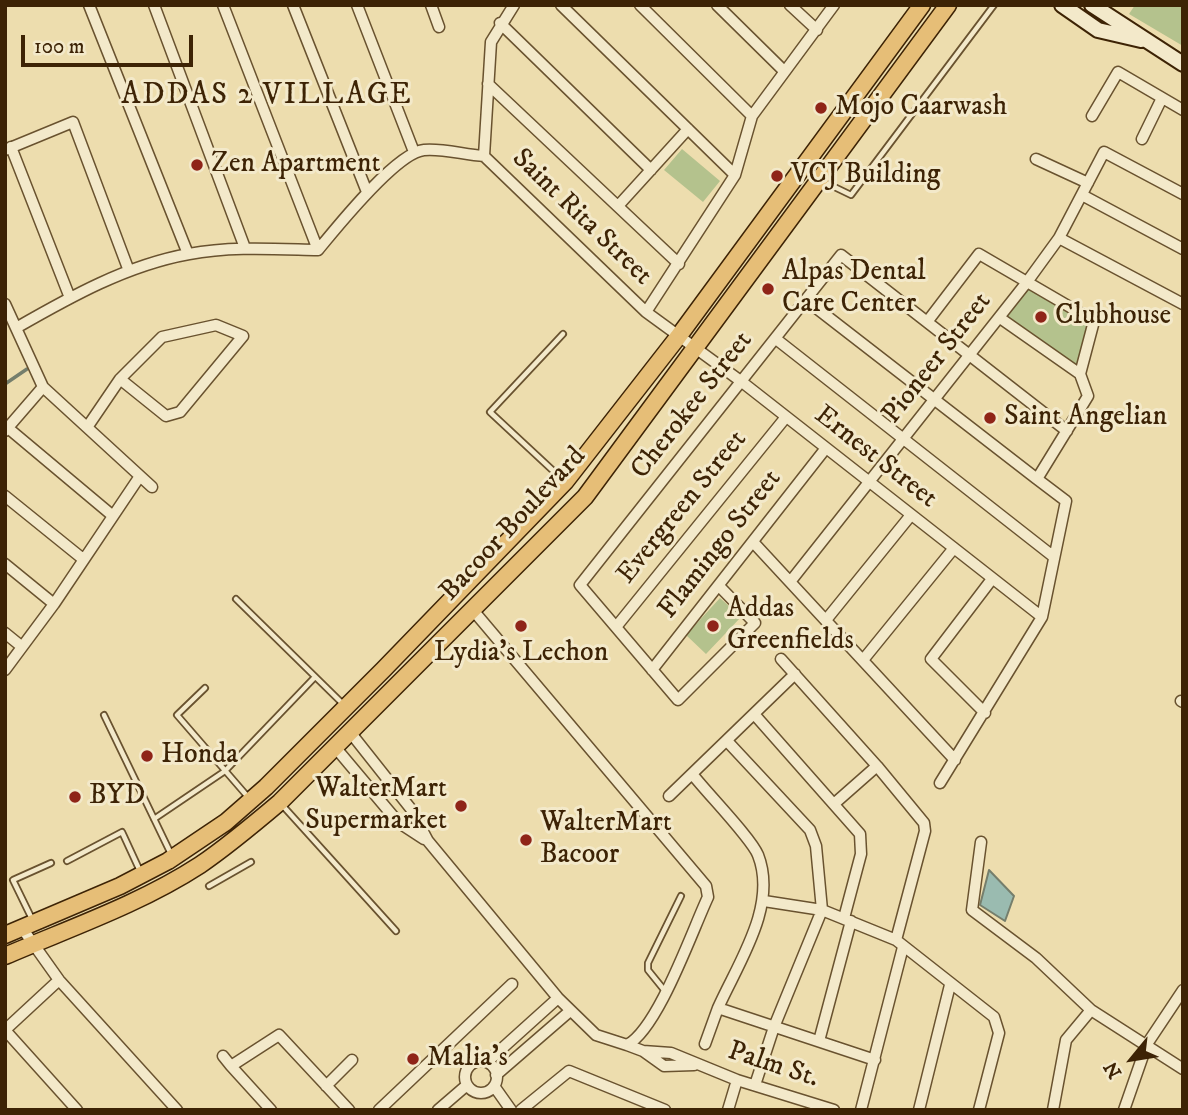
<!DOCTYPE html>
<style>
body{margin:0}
#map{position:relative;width:1188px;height:1115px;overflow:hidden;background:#edddae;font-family:"IM FELL DW Pica",serif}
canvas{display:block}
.frame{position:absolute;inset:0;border:7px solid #3d2305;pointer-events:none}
.north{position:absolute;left:1097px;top:1024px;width:70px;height:70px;-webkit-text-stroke:5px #f3e9ca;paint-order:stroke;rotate:240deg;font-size:19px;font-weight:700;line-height:28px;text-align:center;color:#3d2305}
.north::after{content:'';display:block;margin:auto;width:24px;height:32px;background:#3d2305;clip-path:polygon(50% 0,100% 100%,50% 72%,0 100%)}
.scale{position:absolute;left:21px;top:35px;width:172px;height:32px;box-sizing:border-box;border:4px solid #3d2305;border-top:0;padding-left:9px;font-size:21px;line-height:24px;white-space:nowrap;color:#3d2305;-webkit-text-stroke:5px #f3e9ca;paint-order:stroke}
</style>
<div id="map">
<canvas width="1188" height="1115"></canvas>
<div class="frame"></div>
<div class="north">N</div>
<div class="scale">100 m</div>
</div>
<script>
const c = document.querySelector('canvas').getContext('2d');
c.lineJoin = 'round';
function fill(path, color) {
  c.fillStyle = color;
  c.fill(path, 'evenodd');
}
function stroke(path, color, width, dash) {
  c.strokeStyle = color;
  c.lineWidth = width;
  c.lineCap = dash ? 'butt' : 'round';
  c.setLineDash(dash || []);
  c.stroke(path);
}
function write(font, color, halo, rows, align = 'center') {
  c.font = font + ' "IM FELL DW Pica",serif';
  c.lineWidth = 6;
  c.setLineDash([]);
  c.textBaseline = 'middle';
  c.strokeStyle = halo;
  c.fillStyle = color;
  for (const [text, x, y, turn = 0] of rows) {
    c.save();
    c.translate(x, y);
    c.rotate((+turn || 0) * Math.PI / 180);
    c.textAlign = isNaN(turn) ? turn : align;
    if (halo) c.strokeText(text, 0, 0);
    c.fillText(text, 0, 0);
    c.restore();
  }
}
const green = new Path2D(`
 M1135 5H1183V46L1129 14Z
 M682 149 720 181 703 202 664 170Z
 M1027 282 1094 321 1080 374 1000 318Z
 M720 598 741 617 706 654 686 635Z`);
const water = new Path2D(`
 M989 870 1014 896 1005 921 980 905Z`);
const stream = new Path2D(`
 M5 384 27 369`);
const lane = new Path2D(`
 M822 181 851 195 994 5
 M562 479 490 412 563 334
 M236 599 343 704
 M205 688 177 715 248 797
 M104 715 171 854
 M283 806 396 931
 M154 819 225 771 315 677
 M67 861 122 832 140 871
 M209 886 251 862
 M32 919 13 880 51 863
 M665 991 648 970V963L681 896`);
const street = new Path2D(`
 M89 5 188 254
 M154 5 245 248
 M223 5 318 250
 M293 5 367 192
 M357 5 414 152
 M431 5 439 27
 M561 5 735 175
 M640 5 752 116
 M717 5 784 71
 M790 5 817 30
 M500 23 651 170
 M488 84 679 264
 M1092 116 1118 72 1183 110
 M1142 139 1162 98
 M11 147 70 298
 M5 150 73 122 129 271
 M484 156 646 312 742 382 1042 617
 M484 156 491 42 514 5
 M1036 159 1088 183
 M1082 195 1183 249
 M618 206 688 129
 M1059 238 1183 304
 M806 300 1037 479
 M5 304 43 387 152 487
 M646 312 735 175 752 116 834 5
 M1000 318 1080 374
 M927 322 979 254 1094 321 1080 374 1088 396 1037 479 1066 501 1042 617 940 783
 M16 328C70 297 127 265 189 254 231 246 275 249 318 250 337 227 396 153 424 150 442 148 465 155 484 156
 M776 339 1054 557
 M88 426 120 379 162 337 216 325 243 336 180 412 166 416 120 379
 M8 428 113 516
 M5 431 43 387
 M5 496 83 559
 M753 542 955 760
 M5 564 54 604
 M790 582 1027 282 1059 238 1104 152 1183 194
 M719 586 755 623 678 700 580 585 841 255 1067 431
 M826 620 911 515
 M616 627 786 417
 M5 633 21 646
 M781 659 877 766 924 823 925 831 896 940
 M863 660 954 548
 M5 670 54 604 140 476
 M652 670 826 448
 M1181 701 1183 702
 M985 713 931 659 992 579
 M754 714 860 834 861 854 844 918
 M350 732 411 809 428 841 558 998 596 1035 627 1045C658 1029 692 931 708 897L706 886 472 609
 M727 741 810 830 816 846 822 910 774 1027 755 1085
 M335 747 398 822 424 839
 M693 775C707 793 751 838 758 855 778 906 738 963 718 1008
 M669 796 795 674
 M835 803 877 766
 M981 842 972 910 1036 958 1091 1010 1183 1069
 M764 901 822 910 896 940 994 1017 999 1033 979 1110
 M22 928 59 980 177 1110
 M59 980 5 1030 77 1110
 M819 1041 851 921
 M705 1044 718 1008 875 1060
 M627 1045 643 1051 664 1066 694 1065
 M643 1051 671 1053 737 1080 834 1110
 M223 1056 231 1066
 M465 1077a16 16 0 1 1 32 0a16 16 0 1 1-32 0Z
 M487 1062 558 998
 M496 1075 570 1011
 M326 1086 352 1060
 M494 1086 511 1110
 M271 1110 231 1066 279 1035 349 1110
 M379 1110 512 984
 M438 1110 467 1085
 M521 1110 569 1071 665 1110
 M728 1110 737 1080
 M861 1110 903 947
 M919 1110 950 985
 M1053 1110 1066 1040 1091 1010
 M1124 1110 1147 1044 1183 990`);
const secondary = new Path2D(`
 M1062 5 1098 30 1141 40
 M1092 5 1183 64`);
const primary = new Path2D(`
 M5 935 120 886 168 861 226 822 266 787 383 670 565 482 678 337 922 5
 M5 956C70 928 140 904 200 865 228 846 254 824 280 802L585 497 948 5`);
const markers = [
 [821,108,7,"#8f2418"],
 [197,165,7,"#8f2418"],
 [777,176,7,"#8f2418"],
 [768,289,7,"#8f2418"],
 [1041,317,7,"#8f2418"],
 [990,418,7,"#8f2418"],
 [521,626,7,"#8f2418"],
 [713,626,7,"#8f2418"],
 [147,756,7,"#8f2418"],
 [75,797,7,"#8f2418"],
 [461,806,7,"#8f2418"],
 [526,840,7,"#8f2418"],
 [413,1059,7,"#8f2418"]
];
const poiNames = [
 ["Mojo Caarwash",835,108],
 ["Zen Apartment",211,165],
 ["VCJ Building",791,176],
 ["Alpas Dental",782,273],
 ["Care Center",782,305],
 ["Clubhouse",1055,317],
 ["Saint Angelian",1004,418],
 ["Addas",727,610],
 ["Greenfields",727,642],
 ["Lydia's Lechon",521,654,"center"],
 ["Honda",161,756],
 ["WalterMart",447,790,"right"],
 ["Supermarket",447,822,"right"],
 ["BYD",89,797],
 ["WalterMart",540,824],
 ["Bacoor",540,856],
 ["Malia's",427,1059]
];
const streetNames = [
 ["Saint Rita Street",581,218,44],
 ["Pioneer Street",938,359,-52],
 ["Cherokee Street",693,406,-52],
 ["Ernest Street",875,458,38],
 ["Evergreen Street",683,508,-51],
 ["Bacoor Boulevard",514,525,-47],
 ["Flamingo Street",721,545,-52],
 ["Palm St.",773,1066,18]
];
const neighbourhoodNames = [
 ["ADDAS 2 VILLAGE",267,97]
];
fill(green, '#b4c28d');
fill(water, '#9abbb0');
stroke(water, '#757e6c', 2);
stroke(stream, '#757e6c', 3.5);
stroke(lane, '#69522f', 8);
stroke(street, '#69522f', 13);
stroke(secondary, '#3d2305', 18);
stroke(primary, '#3d2305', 19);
stroke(lane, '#f3e9ca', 4.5);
stroke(street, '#f3e9ca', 10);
stroke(secondary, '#f3e9ca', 14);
stroke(primary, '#e6be77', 16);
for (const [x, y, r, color] of markers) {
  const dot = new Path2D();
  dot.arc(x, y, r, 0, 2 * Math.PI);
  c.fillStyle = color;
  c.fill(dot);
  stroke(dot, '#f3e9ca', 2.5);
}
write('28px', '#3d2305', '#f3e9ca', poiNames, 'left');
write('28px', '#3d2305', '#f3e9ca', streetNames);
c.letterSpacing = '2px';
write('30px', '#3d2305', '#f3e9ca', neighbourhoodNames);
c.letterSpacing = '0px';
</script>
